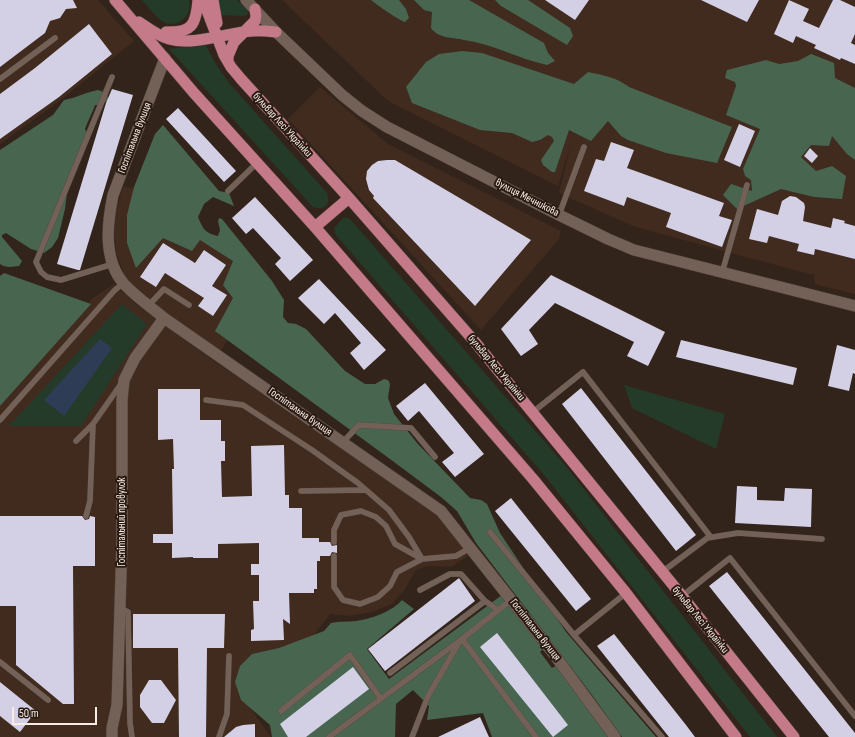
<!DOCTYPE html>
<meta charset="utf-8">
<style>
body{margin:0}
#map{position:relative;width:855px;height:737px;overflow:hidden;background:#33241b;font-family:"Sofia Sans Condensed",sans-serif}
canvas{display:block}
.scale{position:absolute;left:12px;top:707px;width:85px;height:18px;box-sizing:border-box;border:2px solid #f7ece6;border-top:0;padding-left:5px;font-size:12px;line-height:14px;white-space:nowrap;color:#f7ece6;-webkit-text-stroke:3px #291a11;paint-order:stroke}
</style>
<div id="map">
<canvas width="855" height="737"></canvas>
<div class="scale">50 m</div>
</div>
<script>
const c = document.querySelector('canvas').getContext('2d');
c.lineJoin = 'round';
function fill(path, color) {
  c.fillStyle = color;
  c.fill(path, 'evenodd');
}
function stroke(path, color, width, dash) {
  c.strokeStyle = color;
  c.lineWidth = width;
  c.lineCap = dash ? 'butt' : 'round';
  c.setLineDash(dash || []);
  c.stroke(path);
}
function write(font, color, halo, rows, align = 'center') {
  c.font = font + ' "Sofia Sans Condensed",sans-serif';
  c.lineWidth = 4;
  c.setLineDash([]);
  c.textBaseline = 'middle';
  c.strokeStyle = halo;
  c.fillStyle = color;
  for (const [text, x, y, turn = 0] of rows) {
    c.save();
    c.translate(x, y);
    c.rotate((+turn || 0) * Math.PI / 180);
    c.textAlign = isNaN(turn) ? turn : align;
    if (halo) c.strokeText(text, 0, 0);
    c.fillText(text, 0, 0);
    c.restore();
  }
}
const built = new Path2D(`
 M0 0H98L134 41 62 99 0 144Z
 M282 0H855V294L815 284 814 275 738 255 633 226 559 193 572 140 558 186 388 101Z
 M320 87 388 144 561 231 559 239 481 330 288 119Z
 M123 186 133 188 182 226 231 258 268 295 232 333 220 352 142 296 124 275 116 253 114 219Z
 M114 284 137 305 205 355 441 515 471 554 451 567 428 566 416 570 404 591 392 604 372 612 349 616 330 614 314 635 296 646 247 691 251 709 271 737H0V387L93 298Z`);
const green = new Path2D(`
 M142 0H189C193 16 177 30 162 21 155 16 148 6 142 0Z
 M217 0H237L247 9 248 14 243 16 221 15Z
 M205 44 217 66 230 84 327 193C331 204 325 211 313 207L169 49Z
 M344 217 350 219 565 465 777 737H750L545 476 335 234 334 228Z
 M122 304 147 324 81 426H9Z
 M624 385 725 414 716 449 632 408Z`);
const forest = new Path2D(`
 M371 0H399L406 9 409 18 405 22C400 21 377 5 371 0Z
 M414 0H469L544 43 548 53 555 61 547 65C519 59 493 44 464 40 452 37 439 39 431 28L432 12 424 10Z
 M495 0H528L570 28 573 36 567 45 501 6Z
 M462 51 482 53 574 84 588 72C603 75 618 78 629 87L732 127 717 163 666 153 628 140 621 136 608 121 591 141 569 130 555 172H552L543 165 541 160 554 141 552 137 548 135 540 140 532 142 512 133 480 130 412 103 406 87 426 62 439 54Z
 M811 54 834 63 835 78 855 88V160L847 154 832 136 829 146 811 145 801 157 816 171 832 166 846 176 842 199 814 197 781 189 737 209 723 195 731 184 752 191 751 180 745 176 743 169 760 129 726 115 736 86 735 82 725 78 727 70 766 60 779 64 798 61Z
 M98 90 104 92 108 97V100L102 105H95C92 114 88 120 85 129L89 138 67 193 65 209 58 238 52 247 44 253 31 249 6 233 2 235V237L22 261 19 266C12 267 6 268 0 264V150L53 115 64 100C76 98 86 92 98 90Z
 M163 125 219 191 229 193 234 206 213 197 204 204 198 217C203 229 205 233 218 236L220 230 218 221 219 218 222 219 272 281 284 300 283 317 288 323 296 324 306 329 345 371 365 384H375L384 379 388 380 390 384 388 398 394 414 417 443 470 498 481 500 487 504 500 533 566 632 656 737H622L592 695 476 543 457 511 441 497 390 459 215 331 233 298 223 285 233 261 200 240 192 251 163 238 136 268 127 243V215L134 187 155 134Z
 M4 273 91 304 0 406V276Z
 M502 595 544 648 540 652 552 668 557 665 611 737H492L483 713 427 720 429 706 413 690 396 704 395 737H272L270 725 241 700 235 682 240 666 252 654 279 648 324 631 331 623C339 621 348 622 356 621 371 619 393 611 402 600L414 609 367 649 389 679Z`);
const water = new Path2D(`
 M100 339 112 348 64 416 44 400Z`);
const building = new Path2D(`
 M0 0H73L77 8 66 9 60 18 50 21 45 33 0 67Z
 M545 0H589L575 20Z
 M701 0H759L747 22Z
 M789 0 809 9 803 21 819 28 833 0H840L855 7V34L851 43 855 45V64L841 58 840 60 814 48 816 45 796 36 793 43 774 34Z
 M89 24 112 54 59 97 0 139V94L35 68Z
 M112 89 133 95 80 270H78L57 264 106 103Z
 M178 108 236 171 224 182 166 119Z
 M739 124 755 131 740 167 724 160Z
 M611 142 634 150 627 168 724 203 719 216 732 220 722 247 666 227 671 213 627 197 624 206 584 191 596 159 604 161Z
 M810 148 818 156 812 163 804 156Z
 M387 160H395L531 240 475 306 373 198 374 196 369 190 366 179 367 171 372 165 378 161Z
 M790 196 796 197 804 203 805 207 803 221 831 228 833 218 845 221 844 223 855 226V259L815 249 814 255 797 251 799 244 769 236 767 243 749 239 757 209 778 215 782 201Z
 M255 197 313 260 290 281 275 264 281 258 253 228 246 234 232 218Z
 M163 243 195 263 204 250 226 265 212 286 227 295 213 316 198 306 204 298 165 273 156 287 140 277Z
 M551 275 665 332 648 366 627 356 634 342 555 303 529 330 538 344 521 356 501 329Z
 M319 279 386 350 364 370 350 353 361 343 335 313 324 324 298 298Z
 M681 340 797 368 793 385 676 357Z
 M837 345 855 350V374L853 373 849 391 828 386Z
 M425 383 484 454 455 477 442 462 454 453 419 411 408 421 396 406Z
 M581 388 696 535 676 551 562 404Z
 M158 389H200V420H221V441H225V461H221L222 497 252 496 251 446 284 445 285 495H289V508H302V538H319V542H330L332 546 337 545V553L332 552 330 556H320V561H317V589H314V593H289L290 624 283 619 284 640 251 641V630L254 629 253 601H259V575H251V564H259V543L218 544V558H193V557L172 558V543H153V534H173L172 469H174L173 439 158 440Z
 M737 486 757 487V500L784 501 785 488 812 489 811 527 735 523Z
 M511 498 591 599 576 611 495 511Z
 M0 516H82L85 520 89 519 90 516 95 517V566H73L74 704H63L16 665V606H0Z
 M727 572 855 733V737H829L709 586Z
 M459 578 475 601 385 671 368 649Z
 M133 614H225L224 648H207L206 737H179L178 648H133Z
 M497 633 568 725 553 737 480 647Z
 M614 634 686 725 695 737H669L638 698 597 646Z
 M353 667 369 689 306 737H288L280 724Z
 M149 680H161L176 700 164 723H152L140 707V695Z
 M0 682 36 711 20 732 0 716Z
 M480 717 489 737H438Z
 M255 724V737H224L236 727 243 725Z`);
const service = new Path2D(`
 M112 77 36 262 41 272 47 277 61 280 113 264
 M0 79 55 38
 M228 191 257 163
 M559 215 584 147
 M722 273 747 185
 M149 305 164 289 189 305
 M206 400 243 405 312 450 358 483 389 510 409 537 422 559 456 556 470 548
 M533 412 583 372 710 536 662 572
 M0 420 114 291 123 283
 M76 441 93 424 121 384
 M343 442 359 425 411 428 435 457
 M301 491 366 490
 M86 516 90 501 93 424
 M490 532 574 635 662 737
 M707 538 738 533 822 539
 M334 542V530L341 515 361 511 376 517 386 526 395 544 422 559 397 572 390 586 378 597 360 604 343 600 334 587V556
 M420 590 450 574H461L485 601
 M682 596 730 558 855 716
 M120 608 128 612 130 723 132 737
 M574 635 626 593
 M462 639 536 737
 M0 662 48 700
 M390 673 485 601 498 610
 M281 711 350 655 381 699
 M219 737 227 714 229 656
 M329 737 462 639 511 600
 M412 737 428 696 460 641`);
const minor = new Path2D(`
 M165 58 113 195C107 224 103 260 124 284 136 297 151 307 164 318L441 511 553 653 615 737
 M112 737V728L117 705 122 542V400L124 380 135 358 164 318`);
const tertiary = new Path2D(`
 M246 0 276 32 342 95 362 111 387 127 559 215 608 239 634 250 855 306`);
const primary = new Path2D(`
 M115 0 194 93 315 227 533 479 626 593 736 737
 M203 0 224 55 231 67 241 79 349 198 475 342 682 596 794 737
 M213 0 217 23
 M139 22C148 28 158 36 169 39 194 46 226 33 252 31 260 30 268 31 276 32
 M166 32C192 33 196 25 198 0
 M228 62V56L234 42 255 21 256 16 255 9
 M315 227 349 198`);
const streetNames = [
 ["бульвар Лесі Українки",282,125,48],
 ["Госпітальна вулиця",135,138,-69],
 ["вулиця Мечникова",527,198,27],
 ["бульвар Лесі Українки",496,368,50],
 ["Госпітальна вулиця",300,412,35],
 ["Госпітальний провулок",122,522,-90],
 ["бульвар Лесі Українки",700,620,51],
 ["Госпітальна вулиця",535,630,52]
];
fill(built, '#402b1e');
fill(green, '#243b2a');
fill(forest, '#486550');
fill(water, '#2f3c55');
fill(building, '#d3d0e5');
stroke(service, '#4f433b', 6);
stroke(minor, '#4f433b', 12);
stroke(tertiary, '#4f433b', 12);
stroke(primary, '#4f433b', 12);
stroke(service, '#736157', 5.5);
stroke(minor, '#736157', 11);
stroke(tertiary, '#736157', 11);
stroke(primary, '#c47a89', 11);
write('11px', '#f7ece6', '#291a11', streetNames);
</script>
